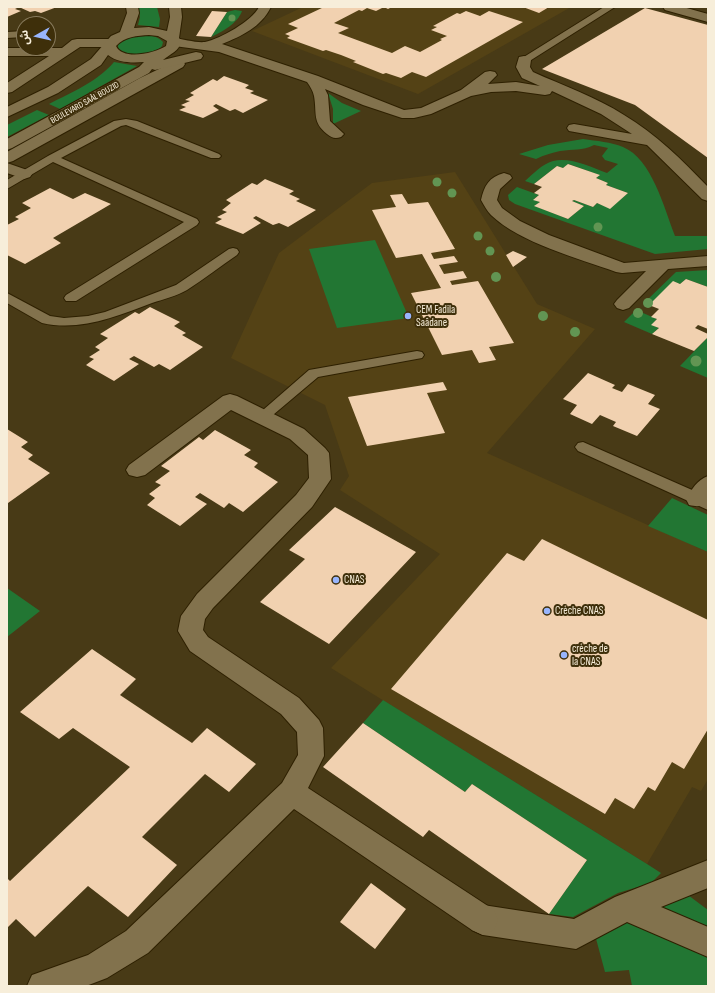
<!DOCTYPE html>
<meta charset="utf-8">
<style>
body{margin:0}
#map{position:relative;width:715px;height:993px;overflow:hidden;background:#483a16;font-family:"Sofia Sans Condensed","Noto Sans Arabic",sans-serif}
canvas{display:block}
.frame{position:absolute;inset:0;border:8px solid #f7eeda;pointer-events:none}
.north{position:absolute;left:16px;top:16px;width:40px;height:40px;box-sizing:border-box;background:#3e2f0a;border:1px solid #887b5d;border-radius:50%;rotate:262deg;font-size:11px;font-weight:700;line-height:16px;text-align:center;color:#f7eeda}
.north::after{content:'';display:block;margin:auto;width:14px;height:18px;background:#98b5fd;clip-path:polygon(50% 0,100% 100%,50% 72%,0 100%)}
</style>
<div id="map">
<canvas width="715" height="993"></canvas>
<div class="frame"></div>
<div class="north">ش</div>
</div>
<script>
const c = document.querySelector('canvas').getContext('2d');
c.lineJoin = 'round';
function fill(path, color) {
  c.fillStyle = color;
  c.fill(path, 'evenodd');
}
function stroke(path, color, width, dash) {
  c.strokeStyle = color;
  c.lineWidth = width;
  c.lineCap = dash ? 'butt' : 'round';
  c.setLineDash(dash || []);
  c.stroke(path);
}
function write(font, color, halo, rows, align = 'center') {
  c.font = font + ' "Sofia Sans Condensed",sans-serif';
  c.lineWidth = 4;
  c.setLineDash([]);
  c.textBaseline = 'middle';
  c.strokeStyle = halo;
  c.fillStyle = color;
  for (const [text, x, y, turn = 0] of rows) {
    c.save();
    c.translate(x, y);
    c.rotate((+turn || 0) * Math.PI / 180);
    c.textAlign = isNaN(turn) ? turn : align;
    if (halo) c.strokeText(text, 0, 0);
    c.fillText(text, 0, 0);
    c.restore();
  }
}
const built = new Path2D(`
 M303 7H571L418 94 252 31Z
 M455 172 537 304 595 329 487 453 708 552V779L701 791 692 787 647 864 331 668 440 554 340 490 349 476 325 405 231 358 279 253 372 183Z`);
const green = new Path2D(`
 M138 7H157L160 19 159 27 138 25 140 17Z
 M235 10 242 11C238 23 222 32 211 37L227 12Z
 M143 35C150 35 158 36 163 42L162 46C152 57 129 58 118 49V43L128 37Z
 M114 62 137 66 60 109 49 104C72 92 97 82 114 62Z
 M328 93 342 103 361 111 333 124V109Z
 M37 110 49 115 7 137V125Z
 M583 139C597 141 611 142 623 147 652 159 664 208 675 236H708V249L655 254 515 204 509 200 508 195 517 187 539 195 534 199 540 202 535 206 568 219 584 206 572 201 574 200 593 207 597 203 610 208 628 193 606 185 608 183 596 178 599 175 569 164 563 168 557 166 534 184 525 181C533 174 542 164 553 161 571 157 590 167 607 173L618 164 605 160 602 156 608 148 594 145C582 151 573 149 560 151 552 153 544 155 536 159L519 154 548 145Z
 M375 240 409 318 337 328 309 249Z
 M708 270V287L686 279 680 284 674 282 649 305 644 303 676 272Z
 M636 310 657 319 652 325 659 328 652 334 624 322Z
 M708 337V378L680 366Z
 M672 498 708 515V552L648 526Z
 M7 588 40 611 7 637Z
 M383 700 647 864 661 873 651 883 618 893 573 917 549 914 587 860 472 784 465 792 363 723Z
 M688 895 708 910V929L654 907Z
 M635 917 708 949V986H632L629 970 605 972 595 935Z`);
const building = new Path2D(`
 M7 7H57L41 13 35 11 30 12 19 7 15 9 21 11 7 17Z
 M324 7H392L388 9 384 7 376 11 367 8 362 11 359 10 334 23 349 28 338 33 392 53 405 46 420 52 442 40 440 39 447 36 431 30 437 27 433 26 457 13 460 14 466 11 480 16 489 11 523 22 426 77 412 72 401 78 386 73 383 74 353 62 356 61 341 55 326 50 323 51 287 38 290 36 285 34 298 28 288 24Z
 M523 7H549L539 13Z
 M645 8 708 25V158L635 105 542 69Z
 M212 11 227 12 211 37 196 36Z
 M224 76 249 85 245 88 254 91 250 93 268 100 243 113 235 109 230 111 216 104 213 106 219 110 203 118 179 110 186 107 181 105 190 101 185 100 194 95 190 93 213 79 217 81Z
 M568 164 600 175 596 178 608 183 606 185 628 193 610 209 597 203 593 207 574 200 572 201 584 206 568 219 534 206 540 202 533 200 539 195 534 193 542 187 534 184 557 166 563 168Z
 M265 179 294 191 289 194 300 199 296 201 316 210 288 227 279 223 273 225 256 216 253 218 261 223 243 234 215 223 222 219 217 217 227 212 222 210 231 203 226 200 252 183 257 185Z
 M50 188 73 199 85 193 111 204 53 238 61 243 25 264 7 255V225L19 219 15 217 31 208 22 203Z
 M402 194 408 204 428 202 455 249 431 253 434 259 454 256 458 262 439 265 444 274 463 271 467 278 450 281 452 285 478 281 514 343 489 347 496 360 479 363 472 350 442 355 411 293 441 288 422 254 396 258 372 210 396 207 390 195Z
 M513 251 527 257 513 267 506 255Z
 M686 279 708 287V329L698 325 695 328 708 334V337L694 351 652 334 659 328 651 325 657 319 651 317 659 309 649 305 673 281 680 284Z
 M150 307 180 322 174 326 186 333 182 335 203 347 170 370 159 364 154 367 134 356 129 359 139 364 114 381 86 365 94 359 89 357 100 350 95 347 108 338 100 334 135 312 139 314Z
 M588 373 615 385 612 388 622 392 628 384 655 395 648 404 660 409 637 436 613 426 616 422 600 415 592 424 570 414 577 405 563 399Z
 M443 382 447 390 427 393 445 433 367 446 348 397Z
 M7 429 28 442 21 447 33 455 28 459 50 473 8 503Z
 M215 430 251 450 244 455 258 463 254 467 278 482 243 512 229 503 224 508 200 493 195 497 207 504 180 526 147 505 155 498 149 494 161 485 155 482 170 471 161 466 199 437 203 440Z
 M335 507 416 552 329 644 260 602 305 559 289 550Z
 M542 539 708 620V729L684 769 672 762 655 791 648 787 634 809 615 798 605 814 391 689 507 553 524 561Z
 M92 649 136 679 120 695 192 743 207 728 256 764 229 792 205 774 142 837 177 865 128 917 88 886 35 937 16 919 7 928V878L10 881 130 767 73 728 59 739 20 712Z
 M363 723 465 792 472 784 587 860 549 914 429 830 423 837 323 767Z
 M371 883 406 909 375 949 340 922Z`);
const service = new Path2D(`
 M604 7H615L528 62 524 63 519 60Z
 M24 31V37L7 38V32Z
 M126 119 137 121 219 154 221 156 219 158H211L126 125 121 126 61 158 197 219 199 222 197 225 76 301H66L64 298 66 295 184 222 53 162 7 189V180L48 156 114 121Z
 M233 248 237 249 239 252 237 255C221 266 204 279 187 290 177 296 164 299 152 303 117 316 80 332 42 323L7 303V293L50 316 64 318 88 316 105 312 176 285 229 249Z
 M417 351 422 352 424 355 422 358 318 377 267 420 262 422 257 420 255 417 309 370Z
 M583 442 708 497V510L578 451 575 447 578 443Z`);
const pedestrian = new Path2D(`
 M77 39H110L115 40 117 43 115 46 110 47H80L12 92 7 93V83L49 56H7V48H62L72 40Z
 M178 60 183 61 185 64 183 67 13 161 7 163V152L140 78Z
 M7 163 30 171 32 174 30 177 24 179 7 173Z
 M708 860V888L661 907 708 927V957L627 922 576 949 483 935 472 930 468 920 472 910 483 905 574 919 615 897Z`);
const minor = new Path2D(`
 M259 7H271C261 27 242 36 222 44L318 76 404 110 421 108 461 90 485 72 490 71 495 72 497 75 488 84 516 82 540 86 522 78 516 67 519 57 524 56 529 57 531 60 530 67 533 72C564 86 596 97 624 115 656 134 682 160 708 187V201L702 199 647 145 569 131 567 128 569 125 574 124 632 134 601 114 552 91 550 94 545 95 516 91 491 92 471 96 431 114 414 118H402L363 105 325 89 328 95 330 121 344 134 341 137C335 139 332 138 327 134 312 122 317 113 314 96 313 91 310 86 307 82L219 52 174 46 169 45 167 42 169 39 174 38C183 39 196 43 205 42 220 39 252 21 259 7Z
 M663 7H683L708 14V22L665 10Z
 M504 173 510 175 512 178 500 189 497 200 502 208 520 221 549 235 624 263 708 256V266L668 269 629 308 623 310 617 308 614 304 617 300 646 271 622 273 616 272C578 258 520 243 491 215 487 211 484 205 481 200 484 186 489 177 504 173Z
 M230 394 237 396 304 429 325 448 329 453 331 479 312 507 213 608 205 619 203 630 208 637 299 698 319 720 323 728 324 756 308 788 494 910 498 920 494 930 483 935 472 930 294 809 148 953 107 978 86 986H27L32 975 88 955 126 931 282 783 298 755 297 732 281 714 190 651 178 631 181 616 197 594 296 495 309 478 308 455 290 439 231 410 145 475 137 477 129 475 126 470 129 465 223 396Z
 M708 476C708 492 713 511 689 505L686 499C692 489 697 480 708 476Z`);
const secondary = new Path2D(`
 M126 7H138L139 13 134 28 149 27 167 31 170 17 169 7H181L182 17 179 38 181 41C179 52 171 53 163 60L196 52 201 53 203 56 201 59 155 70 152 69 149 73 12 148 7 150V139L139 67 144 62C132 63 118 63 108 55L101 65 58 93 7 117V107L48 87 91 59 111 36 120 32 127 13ZM149 35 158 36 167 41 166 46C155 53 123 61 116 46 125 36 137 36 149 35Z`);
const trees = [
 [232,18,3.5],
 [437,182,4.5],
 [452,193,4.5],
 [598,227,4.5],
 [478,236,4.5],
 [490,251,4.5],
 [496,277,5],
 [648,303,5],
 [638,313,5],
 [543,316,5],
 [575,332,5],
 [696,361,5.5]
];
const markers = [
 [408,316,4,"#98b5fd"],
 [336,580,4,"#98b5fd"],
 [547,611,4,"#98b5fd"],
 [564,655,4,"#98b5fd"]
];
const farStreetnames = [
 ["BOULEVARD SAÂL BOUZID",85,103,-29]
];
const poiNames = [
 ["CEM Fadila",416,310],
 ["Saâdane",416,323],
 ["CNAS",344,580],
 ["Crèche CNAS",555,611],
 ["crèche de",572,649],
 ["la CNAS",572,662]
];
fill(built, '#544215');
fill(green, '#227633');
fill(building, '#f1d1b0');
stroke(service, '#2e2000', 2);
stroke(pedestrian, '#2e2000', 2);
stroke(minor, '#2e2000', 2);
stroke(secondary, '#2e2000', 2);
fill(service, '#82724d');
fill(pedestrian, '#82724d');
fill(minor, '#82724d');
fill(secondary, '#82724d');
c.fillStyle = '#629553';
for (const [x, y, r] of trees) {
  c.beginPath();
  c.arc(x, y, r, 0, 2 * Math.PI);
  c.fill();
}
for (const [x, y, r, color] of markers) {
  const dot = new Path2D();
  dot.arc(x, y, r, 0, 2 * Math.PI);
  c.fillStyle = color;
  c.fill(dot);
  stroke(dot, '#3e2f0a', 1.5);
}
write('9px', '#f7eeda', '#3e2f0a', farStreetnames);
write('11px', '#f7eeda', '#3e2f0a', poiNames, 'left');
</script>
